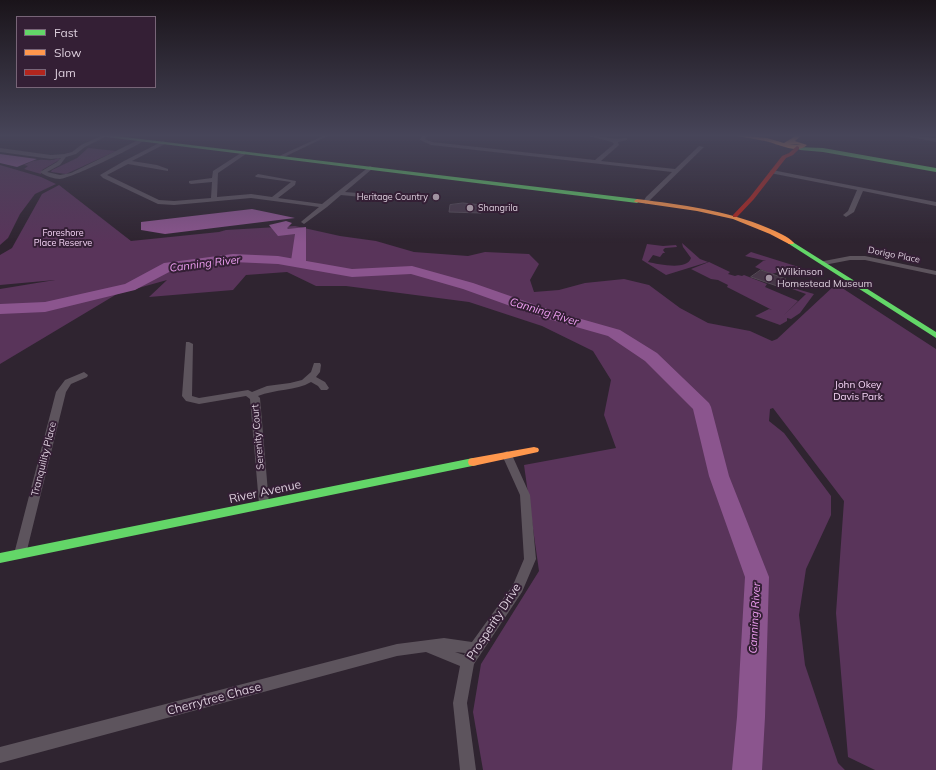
<!DOCTYPE html>
<style>
body{margin:0}
#map{position:relative;width:936px;height:770px;overflow:hidden;background:#2f2430;font-family:Mulish,sans-serif}
canvas{display:block}
.legend{position:absolute;left:16px;top:16px;width:140px;height:72px;box-sizing:border-box;background:#341f35;border:1px solid #786578;margin:0;padding:5px 7px;list-style:none;font-size:12px;color:#ddcfdd}
.legend li{display:flex;align-items:center;gap:8px;height:20px}
.legend b{width:20px;border:1px solid #786578}
</style>
<div id="map">
<canvas width="936" height="770"></canvas>
<ul class="legend">
<li><b style="height:5px;background:#63d668"></b>Fast</li>
<li><b style="height:5px;background:#ff974d"></b>Slow</li>
<li><b style="height:5px;background:#b3261e"></b>Jam</li>
</ul>
</div>
<script>
const c = document.querySelector('canvas').getContext('2d');
c.lineJoin = 'round';
function fill(path, color) {
  c.fillStyle = color;
  c.fill(path, 'evenodd');
}
function stroke(path, color, width, dash) {
  c.strokeStyle = color;
  c.lineWidth = width;
  c.lineCap = dash ? 'butt' : 'round';
  c.setLineDash(dash || []);
  c.stroke(path);
}
function write(font, color, halo, rows, align = 'center') {
  c.font = font + ' Mulish,sans-serif';
  c.lineWidth = 4;
  c.setLineDash([]);
  c.textBaseline = 'middle';
  c.strokeStyle = halo;
  c.fillStyle = color;
  for (const [text, x, y, turn = 0] of rows) {
    c.save();
    c.translate(x, y);
    c.rotate((+turn || 0) * Math.PI / 180);
    c.textAlign = isNaN(turn) ? turn : align;
    if (halo) c.strokeText(text, 0, 0);
    c.fillText(text, 0, 0);
    c.restore();
  }
}
const green = new Path2D(`
 M88 148 116 151 66 174 51 172 52 170 77 158Z
 M58 158 61 159 42 170 41 174 24 169 28 166 24 165C28 163 34 160 39 160 46 159 51 162 58 158Z
 M0 165 41 177 56 184 35 194 20 214 8 238 0 245Z
 M59 185 131 241 219 232 226 230 295 226 340 236 376 241 414 252 468 256 485 252 529 254 539 264 530 280 534 292 559 290 585 283 624 279 649 285 680 308 708 323 750 331 772 341 777 339 836 284 936 349V770H875L848 757 836 613 844 501 773 408 770 409 769 421 784 433 831 496V515L806 569 799 615 805 665 838 763 845 770H483L473 712 481 664 539 571 524 465 616 448 604 415 611 380 593 351 542 326 469 302 346 286H316L287 272 246 275 233 290 149 297 167 280 117 294 0 364V289L55 280 0 285V255L12 248 42 194Z
 M682 243 700 259 708 262 666 275 642 260 647 244 663 246 676 245 677 247 665 248 663 250 665 253H663L660 257 653 255 648 262C658 264 687 271 691 258L683 247Z
 M751 252 802 268 799 272 796 271 793 273 778 272 772 274 755 267 763 261H766L745 256Z
 M709 262 730 272 728 274 735 276 738 275 742 276 744 275 767 284 765 287 798 301 783 316 806 294 784 286 789 283 795 285 788 286 790 287 814 294 800 313 791 319 787 318V321L780 325 755 316 769 309 772 310 727 287 728 285 718 280 711 279 691 269Z`);
const water = new Path2D(`
 M0 154 37 159 17 167 0 163Z
 M252 209 295 218 165 234 141 230V222Z
 M286 221 292 223 287 228 288 229 306 227V264L291 261 295 234 278 236 269 225Z`);
const river = new Path2D(`
 M233 254 278 256 352 269 412 266 473 283 553 311 620 330 657 353 709 403 711 407 729 476 769 577 765 717 762 770H732L737 717 745 577 709 476 693 409 645 361 608 336 541 317 463 289 411 274 352 277 278 264 233 262 173 270 135 290 45 312 0 314V304L45 302 125 284 164 263Z`);
const building = new Path2D(`
 M463 203 482 205 481 213 449 212 450 205Z
 M761 270 786 279 777 286 751 277Z`);
const street = new Path2D(`
 M103 135 107 136 85 147 76 154 66 157 60 165 47 172 60 175 71 173 140 139 145 140C134 148 72 178 60 179 54 179 45 176 40 172L57 162 61 158 51 159 0 152V148L51 155 64 154 72 152 81 145Z
 M325 135H330L282 158 277 157Z
 M423 135H428L425 139 432 142 595 160 614 144 612 142 583 135C597 135 610 140 625 138H627V140L618 142 619 145 601 161 675 169 699 146 704 147 646 204 643 202 646 197 672 172 431 145 420 140V139Z
 M902 135 936 138V142L904 136Z
 M163 141 166 143 165 144 132 161 157 165 168 169V171L128 164 107 175 159 200 174 201 211 198 212 182 191 184 189 183V181L212 178 213 171 244 151 246 152V154L218 173 217 197 251 194 272 197 291 182 256 177 255 176 258 174 296 181 295 185 278 198 322 204 370 166 372 167V169L345 192 383 195 386 197 383 199 341 195 327 207 304 224 301 222 302 221 319 207 251 198 174 205 158 204 103 178 100 175 124 161Z
 M772 170 936 202V206L863 191 854 212 846 217 843 215 848 211 857 190 770 173V171Z
 M850 256H865L936 271V275L865 260H850L824 265 820 263 824 261Z
 M186 342H189L193 344 192 396 199 398 248 390 252 392 267 386 290 383 302 380 311 372 314 363H320L321 365 320 372 316 377 325 382 329 388 327 390H321L318 386 311 382C296 391 275 389 258 396L260 398 269 504 268 507 264 508 260 507 259 504 250 399 246 396 199 404 186 401 182 396Z
 M84 372 88 375 87 377 71 384 66 392 26 554 24 557 20 559 16 557 14 554 56 392 65 380Z
 M507 451 511 453 512 455 530 495 536 559 522 592 474 664 467 703 476 770H460L453 703 460 666 426 652 397 656 0 763V747L397 644 444 638 472 642 513 585 524 559 520 495 502 455 503 453ZM455 652 465 653 464 655Z`);
const fast = new Path2D(`
 M96 135H108L637 199 640 201 637 203 98 136Z
 M798 147 823 148 936 168V172L823 152 800 150 798 149Z
 M791 241 936 332V338L789 244 788 243Z
 M473 458 477 459 478 462 477 465 0 563V553Z`);
const slow = new Path2D(`
 M735 135 767 138 784 143 797 135H802L795 141 807 145C798 155 776 143 765 141 756 139 746 138 737 136ZM789 144H796L801 145Z
 M637 199C682 205 726 210 768 228 777 232 788 236 794 243L793 244H789L770 234 733 219 697 211 635 202 634 201Z
 M534 447 538 448 539 450 538 452 473 466 469 465 468 462 469 459 473 458Z`);
const jam = new Path2D(`
 M797 146 799 147V149L793 155 786 158 754 199 737 217H733V215L750 197 782 156 789 153Z`);
const markers = [
 [436,197,4,"#a093a0"],
 [470,208,4,"#a093a0"],
 [769,278,4,"#a093a0"]
];
const farPoinames = [
 ["Heritage Country",428,197],
 ["Shangrila",478,208,"left"]
];
const farParknames = [
 ["Foreshore",63,233],
 ["Place Reserve",63,243]
];
const farStreetnames = [
 ["Dorigo Place",894,255,11]
];
const poiNames = [
 ["Wilkinson",777,272],
 ["Homestead Museum",777,284]
];
const parkNames = [
 ["John Okey",858,385],
 ["Davis Park",858,397]
];
const streetNames = [
 ["Serenity Court",258,437,-95],
 ["Tranquility Place",44,459,-76]
];
const waterNames = [
 ["Canning River",205,264,-7],
 ["Canning River",544,312,17],
 ["Canning River",755,618,-87]
];
const nearStreetnames = [
 ["River Avenue",265,492,-12],
 ["Prosperity Drive",494,622,-57],
 ["Cherrytree Chase",214,699,-15]
];
fill(green, '#59345a');
fill(water, '#8b558e');
fill(river, '#8b558e');
fill(building, '#473848');
stroke(building, '#554b56', 1);
fill(street, '#5d545d');
fill(fast, '#63d668');
fill(slow, '#ff974d');
fill(jam, '#b3261e');
const sky = c.createLinearGradient(0, 0, 0, 243);
sky.addColorStop(0, '#1a141a');
sky.addColorStop(0.56, '#474559');
sky.addColorStop(1, '#47455900');
c.fillStyle = sky;
c.fillRect(0, 0, 936, 243);
for (const [x, y, r, color] of markers) {
  const dot = new Path2D();
  dot.arc(x, y, r, 0, 2 * Math.PI);
  c.fillStyle = color;
  c.fill(dot);
  stroke(dot, '#341f35', 1.5);
}
write('9px', '#ddcfdd', '#341f35', farPoinames, 'right');
write('9px', '#f8d7f9', '#341f35', farParknames);
write('9px', '#ddcfdd', '#341f35', farStreetnames);
write('10px', '#ddcfdd', '#341f35', poiNames, 'left');
write('10px', '#f8d7f9', '#341f35', parkNames);
write('10px', '#ddcfdd', '#341f35', streetNames);
write('italic 11px', '#ee9ef1', '#341f35', waterNames);
write('12px', '#ddcfdd', '#341f35', nearStreetnames);
</script>
